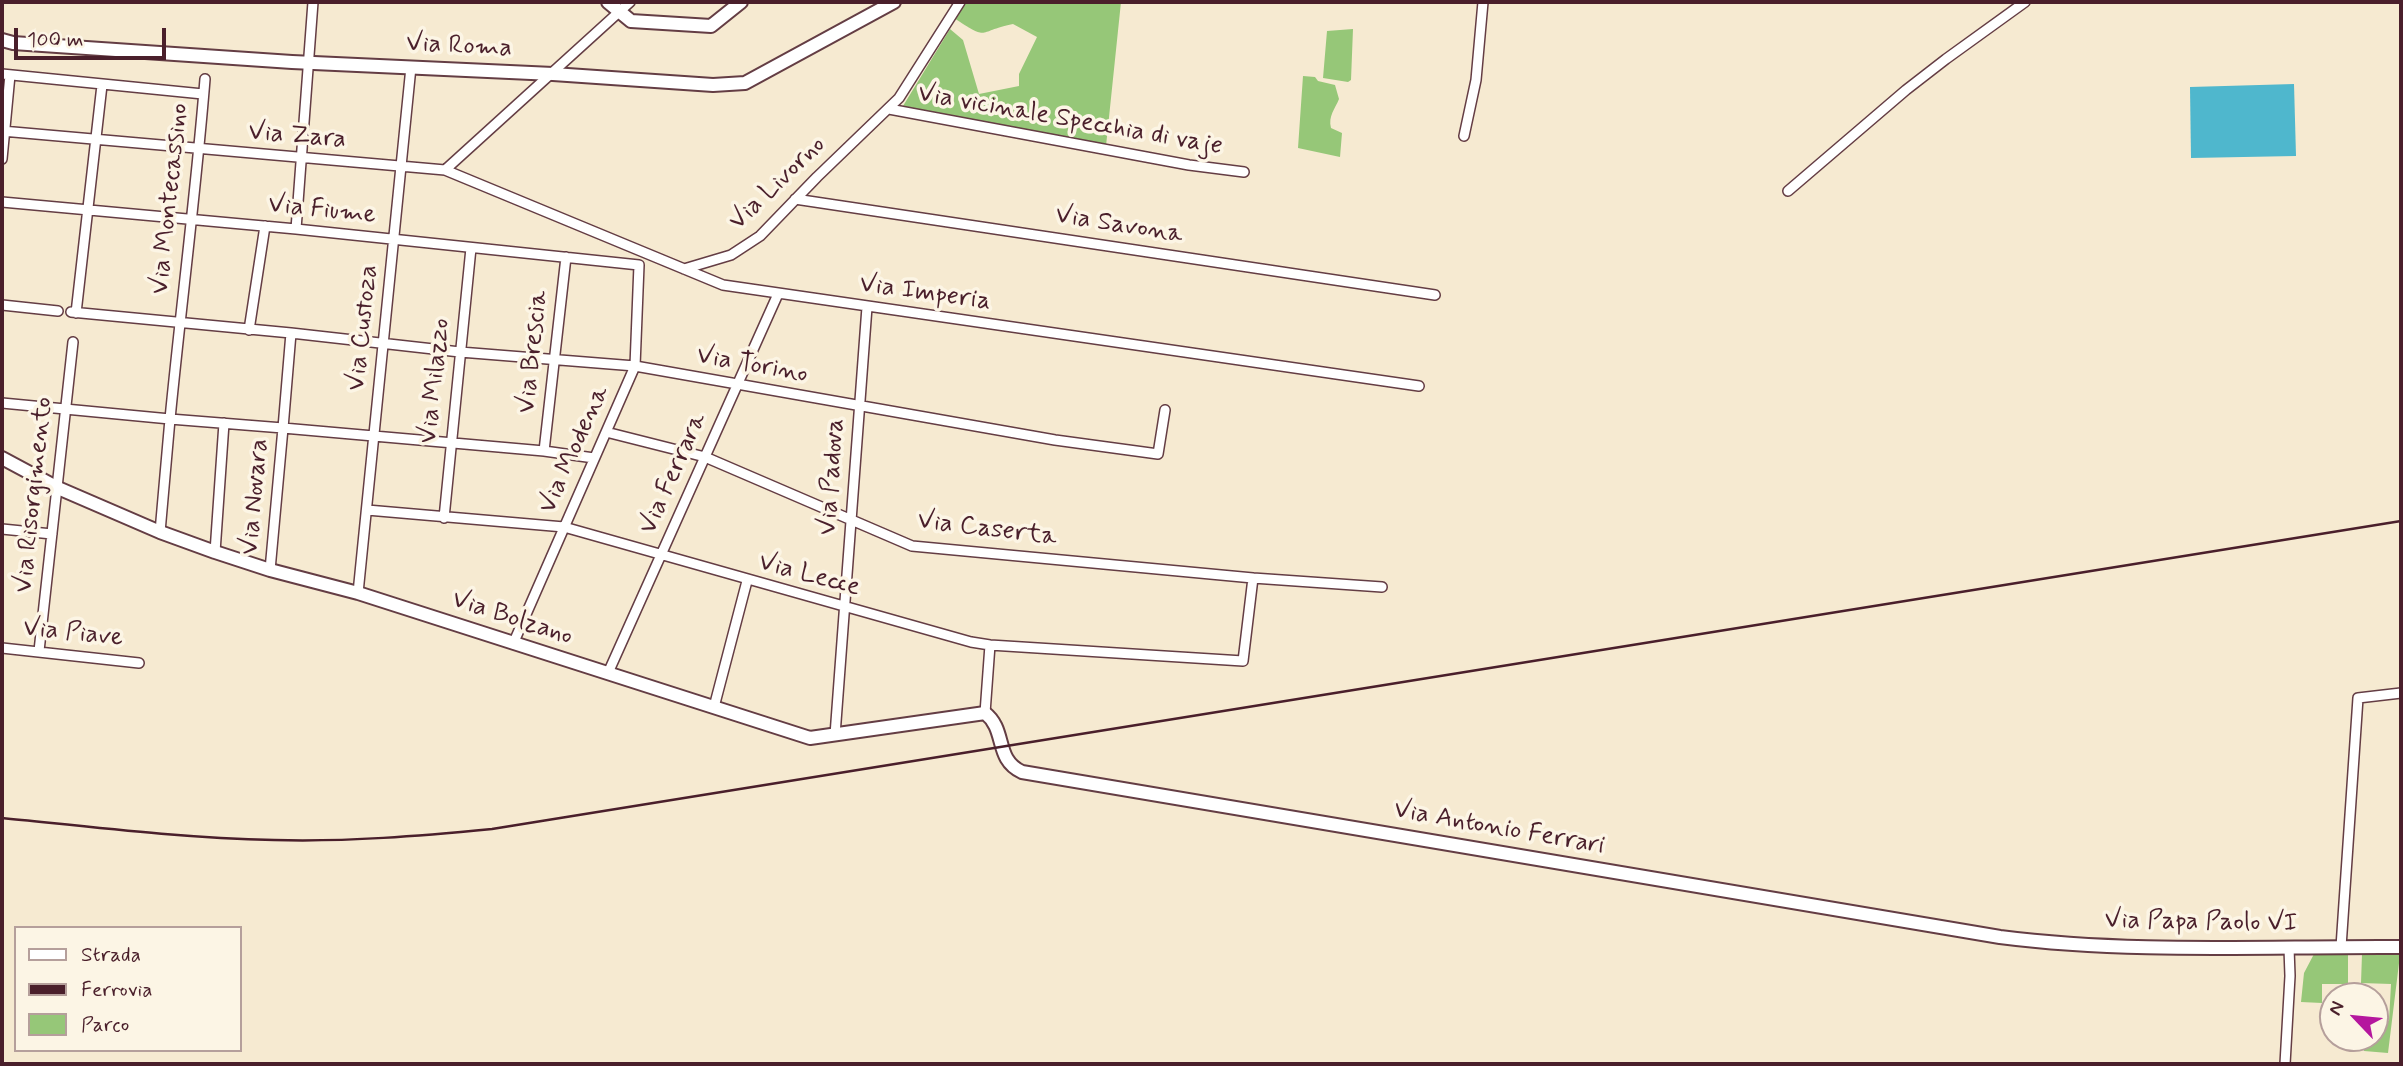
<!DOCTYPE html>
<style>
body{margin:0}
#map{position:relative;width:2403px;height:1066px;overflow:hidden;background:#f6ead1;font-family:Mynerve,sans-serif}
canvas{display:block}
.frame{position:absolute;inset:0;border:4px solid #4a1f2b;pointer-events:none}
.legend{position:absolute;left:14px;top:926px;width:228px;height:126px;box-sizing:border-box;background:#fcf5e5;border:2px solid #b59f9b;margin:0;padding:9px 12px;list-style:none;font-size:21px;color:#4a1f2b}
.legend li{display:flex;align-items:center;gap:14px;height:35px}
.legend b{width:35px;border:2px solid #b59f9b}
.north{position:absolute;left:2319px;top:982px;width:70px;height:70px;box-sizing:border-box;background:#fcf5e5;border:2px solid #b59f9b;border-radius:50%;rotate:296deg;font-size:19px;font-weight:700;line-height:28px;text-align:center;color:#4a1f2b}
.north::after{content:'';display:block;margin:auto;width:24px;height:32px;background:#b5179e;clip-path:polygon(50% 0,100% 100%,50% 72%,0 100%)}
.scale{position:absolute;left:14px;top:28px;width:152px;height:32px;box-sizing:border-box;border:4px solid #4a1f2b;border-top:0;padding-left:9px;font-size:21px;line-height:24px;white-space:nowrap;color:#4a1f2b;-webkit-text-stroke:5px #fcf5e5;paint-order:stroke}
</style>
<div id="map">
<canvas width="2403" height="1066"></canvas>
<div class="frame"></div>
<ul class="legend">
<li><b style="height:9px;background:#fff"></b>Strada</li>
<li><b style="height:9px;background:#4a1f2b"></b>Ferrovia</li>
<li><b style="height:19px;background:#96c778"></b>Parco</li>
</ul>
<div class="north">N</div>
<div class="scale">100 m</div>
</div>
<script>
const c = document.querySelector('canvas').getContext('2d');
c.lineJoin = 'round';
function fill(path, color) {
  c.fillStyle = color;
  c.fill(path, 'evenodd');
}
function stroke(path, color, width, dash) {
  c.strokeStyle = color;
  c.lineWidth = width;
  c.lineCap = dash ? 'butt' : 'round';
  c.setLineDash(dash || []);
  c.stroke(path);
}
function write(font, color, halo, rows, align = 'center') {
  c.font = font + ' Mynerve,sans-serif';
  c.lineWidth = 7;
  c.setLineDash([]);
  c.textBaseline = 'middle';
  c.strokeStyle = halo;
  c.fillStyle = color;
  for (const [text, x, y, turn = 0] of rows) {
    c.save();
    c.translate(x, y);
    c.rotate((+turn || 0) * Math.PI / 180);
    c.textAlign = isNaN(turn) ? turn : align;
    if (halo) c.strokeText(text, 0, 0);
    c.fillText(text, 0, 0);
    c.restore();
  }
}
const green = new Path2D(`
 M965 2H1121L1106 146 905 109 903 106 950 29 963 40 979 94 1019 86V74L1037 37 1013 24C977 31 990 42 954 18Z
 M1353 29 1351 80 1348 82 1323 78 1327 31Z
 M1303 76 1315 77 1318 81 1335 85 1339 99C1335 109 1328 116 1331 128L1342 133 1340 157 1298 148Z
 M2314 954 2348 955V984H2322V1003L2301 1002 2304 973Z
 M2362 954 2400 955 2388 1053 2364 1051 2363 1046 2367 1038H2375V1022L2389 1021 2391 984 2361 983Z`);
const water = new Path2D(`
 M2294 84 2296 156 2191 158 2190 87Z`);
const street = new Path2D(`
 M2 74 203 94
 M889 109 1189 165 1244 172
 M2 131 445 170 630 2
 M1464 136 1476 80 1483 2
 M2 159 10 75
 M445 170 723 285 1419 386
 M1788 191 1906 90 1946 59 2025 2
 M795 199 1435 295
 M2 202 296 229 639 265 635 366 513 644
 M296 229 313 2
 M684 269 731 255 760 236 817 177 899 98 960 2
 M2 305 58 311
 M71 312 291 333 283 428 170 419C181 306 196 192 205 79
 M76 313 102 85
 M249 330 265 226
 M291 333 460 352 635 366 1055 440 1158 454 1165 410
 M2 403 170 419 160 532
 M606 432 705 457 912 546 1253 578 1382 587
 M544 451 566 257
 M367 510 564 527 971 642 990 645 1243 661 1253 578
 M444 518 471 248
 M2 529 52 534
 M215 552 224 423
 M270 570 283 428 544 451 594 458
 M358 593 411 67
 M2 648 139 663
 M39 651 73 342
 M608 673 778 294
 M714 707 747 581
 M985 713 990 645
 M835 735 867 307
 M2341 947 2358 698 2401 693
 M2285 1064 2290 976 2289 948`);
const secondary = new Path2D(`
 M608 2 631 21 711 26 741 2
 M2 40 13 43 292 62 553 74 713 85 745 83 894 2
 M2 458 58 488 160 532 215 552 270 570 358 593 810 738 985 713C1007 730 994 759 1022 772L2000 937C2133 954 2268 946 2401 947`);
const rail = new Path2D(`
 M2 818C92 827 183 838 274 840 347 842 420 836 492 829L2401 521`);
const streetNames = [
 ["Via Roma",459,47,3],
 ["Via vicinale Specchia di vaje",1070,121,10],
 ["Via Zara",297,137,5],
 ["Via Livorno",778,184,-44],
 ["Via Montecassino",171,199,-84],
 ["Via Fiume",322,211,6],
 ["Via Savona",1119,226,9],
 ["Via Imperia",925,294,8],
 ["Via Custoza",364,328,-84],
 ["Via Brescia",534,352,-84],
 ["Via Torino",752,366,10],
 ["Via Milazzo",436,381,-84],
 ["Via Modena",575,450,-66],
 ["Via Ferrara",674,474,-66],
 ["Via Padova",833,477,-86],
 ["Via Risorgimento",35,495,-84],
 ["Via Novara",256,497,-85],
 ["Via Caserta",987,530,7],
 ["Via Lecce",809,576,15],
 ["Via Bolzano",512,619,18],
 ["Via Piave",73,634,6],
 ["Via Antonio Ferrari",1499,829,10],
 ["Via Papa Paolo VI",2201,923,1]
];
fill(green, '#96c778');
fill(water, '#4fb7cd');
stroke(street, '#643d44', 12);
stroke(secondary, '#643d44', 16);
stroke(street, '#fff', 9);
stroke(secondary, '#fff', 12);
stroke(rail, '#4a1f2b', 2.5);
write('26px', '#4a1f2b', '#fcf5e5', streetNames);
</script>
